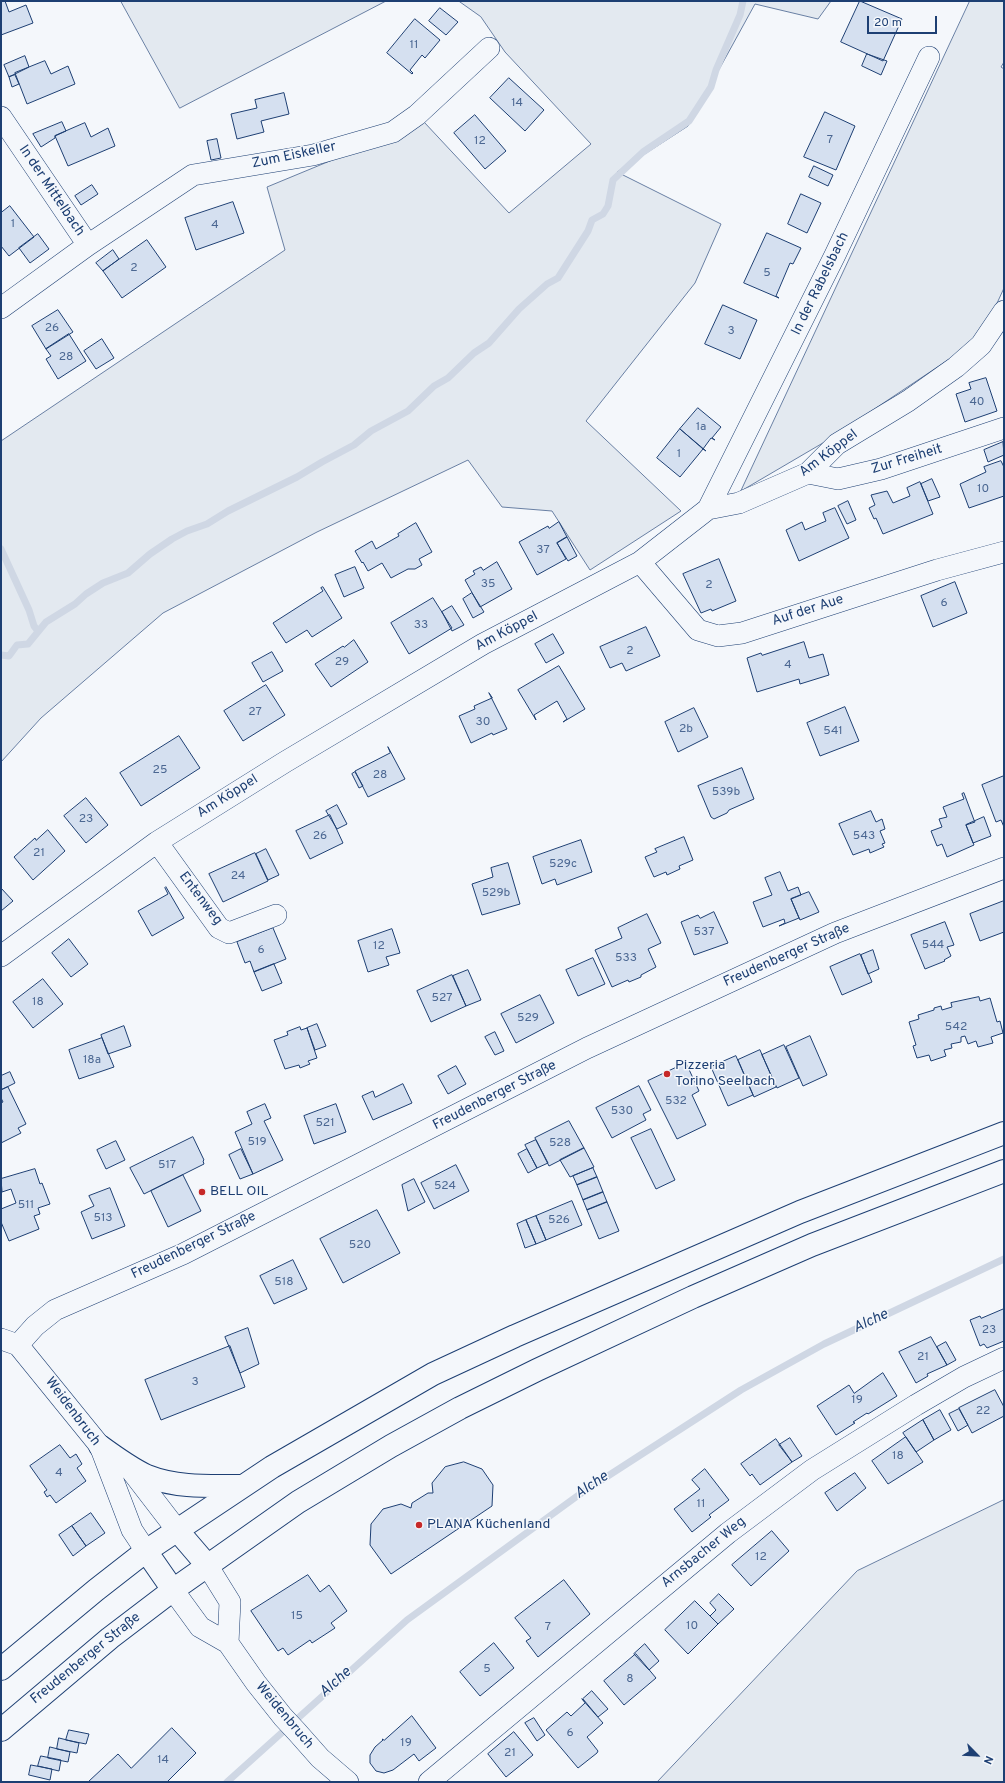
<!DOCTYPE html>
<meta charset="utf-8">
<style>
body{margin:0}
#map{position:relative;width:1005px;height:1783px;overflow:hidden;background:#f4f7fb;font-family:Overpass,sans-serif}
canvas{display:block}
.frame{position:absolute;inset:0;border:2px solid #1d3f73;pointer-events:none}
.north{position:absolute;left:957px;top:1735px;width:40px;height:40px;-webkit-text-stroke:3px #f4f7fb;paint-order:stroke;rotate:114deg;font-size:11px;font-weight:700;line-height:16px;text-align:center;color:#1d3f73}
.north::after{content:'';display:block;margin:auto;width:14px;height:18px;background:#1d3f73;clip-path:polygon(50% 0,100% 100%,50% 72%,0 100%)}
.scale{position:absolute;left:867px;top:16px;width:70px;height:18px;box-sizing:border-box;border:2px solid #1d3f73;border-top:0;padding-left:5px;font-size:12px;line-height:14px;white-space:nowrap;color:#1d3f73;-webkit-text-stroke:3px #f4f7fb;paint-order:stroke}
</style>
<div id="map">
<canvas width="1005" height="1783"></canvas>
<div class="frame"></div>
<div class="north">N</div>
<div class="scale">20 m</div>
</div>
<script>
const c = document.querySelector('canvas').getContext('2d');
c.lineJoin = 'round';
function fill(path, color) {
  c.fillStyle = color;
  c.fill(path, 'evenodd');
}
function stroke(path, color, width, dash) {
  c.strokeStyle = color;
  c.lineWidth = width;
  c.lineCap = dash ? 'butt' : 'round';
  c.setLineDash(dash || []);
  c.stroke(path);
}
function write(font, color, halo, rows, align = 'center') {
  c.font = font + ' Overpass,sans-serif';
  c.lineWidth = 3;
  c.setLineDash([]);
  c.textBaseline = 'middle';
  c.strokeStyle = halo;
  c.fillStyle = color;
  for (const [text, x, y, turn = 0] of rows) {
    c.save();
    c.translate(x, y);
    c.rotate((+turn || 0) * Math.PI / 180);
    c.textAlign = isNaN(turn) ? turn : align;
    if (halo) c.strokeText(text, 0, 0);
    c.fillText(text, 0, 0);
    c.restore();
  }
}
const green = new Path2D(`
 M121 1H386L180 108Z
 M459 1H831L818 19 755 4 688 126 617 172 721 224 695 283 586 421 681 511 590 570 552 511 502 507 468 460 317 532 163 613 41 718 1 762V441L285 250 267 187 424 122 509 213 591 144 505 52 481 17Z
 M970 1H1004V62L1001 67 1004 69V288L981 338 828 440 741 491Z
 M1004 1500V1782H657L857 1571Z`);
const stream = new Path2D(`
 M1 549 29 610 34 626 38 631
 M1 655 9 656 17 645 28 644 46 622 75 604 86 594 103 583 128 573 150 554 172 539 187 531 207 524 228 511 297 477 322 462 354 445 371 431 408 411 434 386 448 378 474 353 489 343 519 309 547 284 558 278 588 231 592 220 603 214 608 206 613 180 643 152 689 121 711 87 716 70 740 15 743 1
 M227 1782 407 1620 580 1494 741 1390 824 1344 1004 1259`);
const building = new Path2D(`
 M1 1H5L9 12 26 5 33 23 1 35Z
 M860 1 902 19 883 61 841 42Z
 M440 8 458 22 446 35 429 21Z
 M415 19 440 40 425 58 422 55 410 70 413 73 412 74 387 53Z
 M867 54 887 61 881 75 862 66Z
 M25 56 29 67 9 77 4 65Z
 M45 61 51 74 68 66 75 84 27 104 15 73Z
 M15 75 19 84 12 87 9 77Z
 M509 78 544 110 525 131 490 98Z
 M284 93 289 114 261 121 264 132 237 139 231 114 257 108 255 100Z
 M825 112 855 126 836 170 804 157Z
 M475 115 506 151 485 169 454 133Z
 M62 122 66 131 55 136V138L41 147 33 134Z
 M85 123 91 137 108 128 115 146 68 166 55 136Z
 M217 139 221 158 211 160 207 141Z
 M814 166 833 175 828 186 809 177Z
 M92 185 98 194 81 205 75 196Z
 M801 194 821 203 807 233 788 224Z
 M233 202 244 233 196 250 185 218Z
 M10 206 34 237 9 256 1 246V213Z
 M767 233 801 248 793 264 790 263 776 296 779 298 744 283Z
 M38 234 49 249 30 263 19 248Z
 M147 240 166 267 122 298 103 271Z
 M113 250 119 259 103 271 96 263Z
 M723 305 757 320 740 359 705 344Z
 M58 310 73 332 46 349 32 326Z
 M69 334 86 361 58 379 46 359 51 356 46 349Z
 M102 339 114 358 96 369 84 351Z
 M986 378 997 411 965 422 956 394 971 389 969 383Z
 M698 408 721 427 712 438 715 440 711 438 703 449 680 429Z
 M680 429 706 451 703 449 680 477 657 458Z
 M1003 442 1004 455 988 462 984 450Z
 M1001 461 1004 467V496L969 508 960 484 986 472 984 467Z
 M932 479 940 497 928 501 921 484Z
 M920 482 933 514 883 534 876 518 874 519 869 508 875 505 871 495 887 491 893 503 910 496 907 488Z
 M848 501 856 520 847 524 838 506Z
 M835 508 849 538 799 561 786 530 802 522 805 530 826 521 823 513Z
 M559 522 567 537 557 543 566 559 537 575 519 542 548 526 549 528Z
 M416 523 432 552 419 559 422 565 415 569H408L391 578 382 563 368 571 363 562 362 563 355 551 372 541 376 549 399 536 398 534Z
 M567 537 577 556 568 561 557 543Z
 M719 559 736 601 712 611 711 609 701 613 683 574Z
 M497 562 512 589 480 607 465 580 475 574 473 571 481 567 483 570Z
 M355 567 364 588 344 597 335 575Z
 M955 582 967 613 933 627 921 596Z
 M323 587 342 618 312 637 307 630 286 643 273 623 323 591 321 588Z
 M472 593 484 612 473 618 463 599Z
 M433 598 452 628 409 654 391 623Z
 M452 606 464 625 452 631 442 612Z
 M646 627 660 656 626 671 622 663 610 668 600 647Z
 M553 634 564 653 546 663 535 644Z
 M354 640 368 662 331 687 315 664 343 646 344 647Z
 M804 642 809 658 823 654 829 675 800 684 799 679 757 692 747 658 761 653 762 655Z
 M272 652 283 671 263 682 252 663Z
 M559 666 585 709 563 722 567 719 557 701 534 715 536 720 518 690Z
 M266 685 285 715 243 741 224 711Z
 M489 693 507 729 493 735 492 733 471 743 459 716 475 709 474 706 492 698Z
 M845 707 859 741 820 756 807 723Z
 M694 708 708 737 678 752 665 722Z
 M179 736 200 768 141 806 120 773Z
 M388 747 405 779 368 797 355 771 390 753Z
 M742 768 754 799 729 810 727 813 714 819 711 817 698 786Z
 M355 772 363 786 359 788 352 774Z
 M1004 776V827L1001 820 996 822 982 785Z
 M964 793 974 820 975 822 966 825 974 845 947 857 942 844 937 846 931 831 942 827 939 819 947 817 943 807 964 799 962 794Z
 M86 798 108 825 86 843 64 816Z
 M337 805 347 824 337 829 326 811Z
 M871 811 876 822 882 819 885 829 880 831 885 843 882 844 884 847 870 853 869 849 853 855 839 824Z
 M330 815 343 843 310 859 296 831Z
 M984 817 991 836 973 843 966 825Z
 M48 830 65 851 33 880 14 857 35 838 36 840Z
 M684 837 693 860 679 866 680 869 667 875 666 872 654 877 645 857 657 852 655 849Z
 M581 840 592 872 557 885 555 879 542 884 533 857Z
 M266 849 279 875 268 880 256 854Z
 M255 853 268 881 223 902 209 874Z
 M508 863 520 904 482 915 472 884 493 877 491 868Z
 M780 872 788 891 798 887 801 895 791 899 799 918 779 926 785 923 784 919 763 927 753 902 772 895 765 878Z
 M166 887 184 918 152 936 138 911 168 894 165 888Z
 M1 888 13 901 1 911Z
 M809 892 819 912 800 920 791 899Z
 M1004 901V932L980 941 970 914Z
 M714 912 728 943 694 955 681 922 698 915 700 918Z
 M647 914 661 943 648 949 656 967 641 975V977L629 982 628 980 612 987 595 950 622 938 618 928Z
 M945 922 954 945 947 947 951 956 944 960 945 961 925 969 911 935Z
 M273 928 286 959 254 972 250 961 245 963 237 942Z
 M392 929 400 953 386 957 389 965 368 972 358 941Z
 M69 939 88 964 71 977 52 953Z
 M873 950 879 969 868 974 861 955Z
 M860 954 872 982 842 995 830 967Z
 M593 958 605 984 578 996 566 970Z
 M274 964 282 983 262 991 254 972Z
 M468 970 481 1000 466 1006 453 976Z
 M452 975 466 1006 431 1022 417 991Z
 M43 979 63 1004 33 1028 13 1002Z
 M540 995 554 1023 516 1043 501 1014Z
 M979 997 980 1001 990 998 997 1022 1000 1021 1003 1033 991 1037 993 1043 978 1047 976 1041 968 1044 965 1036 961 1037V1042L951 1044 952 1048 944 1050 946 1056 931 1061 929 1055 917 1058 913 1046 916 1045 909 1022 919 1019 918 1015 934 1010V1008L941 1006 942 1010 952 1007 951 1003Z
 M317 1024 326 1046 315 1050 307 1028Z
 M124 1026 131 1046 108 1054 101 1035Z
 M300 1027 301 1030 307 1028 317 1058 308 1061 310 1064 300 1068 299 1065 285 1069 274 1040 288 1035 287 1032Z
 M495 1032 504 1051 495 1055 485 1037Z
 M810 1036 827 1075 803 1086 786 1047Z
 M102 1038 114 1067 79 1079 69 1050Z
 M784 1045 799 1078 777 1088 762 1055Z
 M760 1050 776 1087 754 1097 738 1060Z
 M736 1056 753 1095 728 1106 711 1067Z
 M686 1063 699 1091 692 1095 706 1125 677 1139 648 1081Z
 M456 1066 466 1084 448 1094 438 1076Z
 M10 1072 15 1083 1 1090V1076Z
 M403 1084 412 1103 373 1120 362 1096 373 1091 375 1097Z
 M639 1086 651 1110 643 1114 646 1120 612 1138 596 1108Z
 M8 1087 26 1124 18 1128 21 1133 1 1143V1103L3 1102 1 1098V1090Z
 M265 1104 271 1118 264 1121 283 1160 253 1174 235 1132 252 1124 247 1112Z
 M336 1104 346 1132 314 1144 304 1116Z
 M569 1121 584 1148 549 1166 535 1138Z
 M651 1129 675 1180 656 1189 631 1138Z
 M193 1137 204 1160 203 1161 204 1164 144 1194 130 1168Z
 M536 1140 548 1163 537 1168 525 1145Z
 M116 1141 125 1160 106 1169 97 1150Z
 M584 1148 594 1167 570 1177 560 1160Z
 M241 1149 253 1174 240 1179 229 1155Z
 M527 1149 537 1168 528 1173 518 1154Z
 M456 1165 469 1191 434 1209 421 1183Z
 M593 1168 597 1177 577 1185 573 1176Z
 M35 1169 40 1184 42 1183 50 1204 38 1208 40 1214 34 1216 39 1229 9 1241 1 1222V1209L16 1203 11 1189 2 1192 1 1179Z
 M183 1175 201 1211 168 1227 151 1191Z
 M597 1177 603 1192 583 1200 577 1185Z
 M414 1179 425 1202 408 1211 402 1185Z
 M110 1188 125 1226 92 1239 81 1212 94 1206 89 1196Z
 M603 1192 607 1202 587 1210 583 1200Z
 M572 1201 582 1225 546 1240 536 1216Z
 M607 1202 619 1231 599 1239 587 1210Z
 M377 1210 400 1253 343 1283 320 1239Z
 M536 1216 546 1240 536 1244 526 1220Z
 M526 1220 536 1244 525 1248 517 1224Z
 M293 1260 307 1289 274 1304 260 1276Z
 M1004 1309V1341L987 1348 984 1344 980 1346 970 1320 980 1316 981 1318Z
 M248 1328 259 1364 240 1373 225 1337Z
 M931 1337 947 1365 927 1374 928 1376 916 1383 899 1352Z
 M946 1342 956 1360 947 1365 937 1347Z
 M230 1346 245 1387 161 1420 145 1380Z
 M883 1373 897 1396 868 1414 867 1413 853 1422 855 1423 836 1435 817 1406 849 1385 854 1393Z
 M995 1390 1004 1407V1416L972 1433 959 1408Z
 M959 1409 968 1425 958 1431 949 1414Z
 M940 1410 951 1430 934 1440 923 1420Z
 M923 1420 934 1440 916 1452 903 1433Z
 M906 1437 923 1462 888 1484 872 1461Z
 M790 1438 802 1456 792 1462 779 1445Z
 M776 1439 792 1462 760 1485 752 1474 750 1476 741 1464Z
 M60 1445 70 1458 76 1454 82 1464 77 1468 86 1481 56 1503 50 1495 47 1497 44 1492 47 1490 30 1466Z
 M464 1462 482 1469 493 1485 492 1506 391 1574 370 1545 371 1524 383 1509 401 1504 411 1508 412 1503 428 1493H433L432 1483 445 1467Z
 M705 1469 729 1500 709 1515 711 1517 692 1532 674 1509 700 1489 692 1480Z
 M855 1473 866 1488 837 1511 825 1493Z
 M91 1513 105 1533 86 1546 72 1526Z
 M72 1526 86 1546 73 1556 59 1535Z
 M772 1531 789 1551 751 1586 732 1565Z
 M308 1575 320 1592 329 1585 347 1611 331 1623 335 1628 312 1643 310 1640 288 1655 283 1648 278 1651 251 1611Z
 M564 1580 590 1614 538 1657 526 1641 531 1638 515 1618Z
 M719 1594 734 1609 718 1624 710 1616 716 1610 710 1603Z
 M695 1601 718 1624 688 1654 665 1630Z
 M494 1643 514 1668 480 1696 460 1672Z
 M645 1644 659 1661 649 1670 634 1654Z
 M636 1654 656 1678 624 1705 604 1681Z
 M592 1691 608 1709 598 1717 583 1699Z
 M582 1699 603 1723 587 1737 598 1751 597 1753 578 1768 546 1730 567 1712 571 1716 585 1703Z
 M412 1716 436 1748 419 1761 414 1754 393 1770 384 1773 376 1771 370 1763V1755L375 1747 383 1740 382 1739 384 1740Z
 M534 1718 545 1735 537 1741 525 1723Z
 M172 1728 196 1753 167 1782H88L118 1754 131 1768Z
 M69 1730 89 1734 86 1744 66 1740Z
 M514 1732 533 1755 506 1777 488 1754Z
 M59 1738 79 1743 77 1753 57 1749Z
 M50 1747 70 1752 68 1762 48 1758Z
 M41 1756 61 1760 59 1771 38 1766Z
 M31 1765 52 1769 50 1780 29 1775Z`);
const minor = new Path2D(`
 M1 117 88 245
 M1 308 88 245 193 175 313 155 393 132 417 115 489 48
 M808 473 838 479 881 469 1004 428
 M708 509 835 255 929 57
 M640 562 698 630 718 636 742 633 937 570 1004 552
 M157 842 219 928 229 933 276 915
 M1 956 157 842 285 762 483 644 640 562 708 509 739 503 808 473 837 444 908 401 956 367 981 345 1004 311
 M1 1339 18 1345 100 1446 132 1530 146 1551
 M18 1345 35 1326 55 1310 183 1254 587 1048 835 933 1004 868
 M127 1465 177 1530
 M207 1565 230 1602 228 1643
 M173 1590 200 1627 228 1643 256 1683 283 1717 297 1732 320 1758 348 1782
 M429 1782 728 1533 812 1470 916 1405 964 1377 1004 1358`);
const secondary = new Path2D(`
 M100 1446C115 1457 130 1468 147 1476 177 1488 210 1486 241 1486
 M177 1530 207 1565
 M146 1551 173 1590
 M1 1669 96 1590 146 1551 272 1467 433 1374 515 1336 800 1212 1004 1133
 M1 1730 110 1638 173 1590 298 1502 391 1446 460 1408 537 1370 693 1297 812 1245 1004 1171`);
const markers = [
 [667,1074,4,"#c62828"],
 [202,1192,4,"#c62828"],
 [419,1525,4,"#c62828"]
];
const numberNames = [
 ["11",414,46],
 ["14",517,104],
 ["7",830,141],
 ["12",480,142],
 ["1",13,225],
 ["4",215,226],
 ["2",134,269],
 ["5",767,274],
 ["26",52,329],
 ["3",731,332],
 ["28",66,358],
 ["40",977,403],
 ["1a",701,428],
 ["1",679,455],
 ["10",983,490],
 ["37",543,551],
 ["35",488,585],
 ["2",709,586],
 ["6",944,604],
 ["33",421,626],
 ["2",630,652],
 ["29",342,663],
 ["4",788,666],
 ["27",255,713],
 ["30",483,723],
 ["2b",686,730],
 ["541",833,732],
 ["25",160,771],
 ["28",380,776],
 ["539b",726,793],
 ["23",86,820],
 ["26",320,837],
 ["543",864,837],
 ["21",39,854],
 ["529c",563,865],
 ["24",238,877],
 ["529b",496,894],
 ["537",704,933],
 ["544",933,946],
 ["12",379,947],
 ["6",261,951],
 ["533",626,959],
 ["527",442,999],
 ["18",38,1003],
 ["529",528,1019],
 ["542",956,1028],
 ["18a",92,1061],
 ["532",676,1102],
 ["530",622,1112],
 ["521",325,1124],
 ["519",257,1143],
 ["528",560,1144],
 ["517",167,1166],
 ["524",445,1187],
 ["511",26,1206],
 ["513",103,1219],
 ["526",559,1221],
 ["520",360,1246],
 ["518",284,1283],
 ["23",989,1331],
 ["21",923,1358],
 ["3",195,1383],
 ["19",857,1401],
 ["22",983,1412],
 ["18",898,1457],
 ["4",59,1474],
 ["11",701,1505],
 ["12",761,1558],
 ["15",297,1617],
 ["10",692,1627],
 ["7",548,1628],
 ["5",487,1670],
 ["8",630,1680],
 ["6",570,1734],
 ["19",406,1744],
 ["21",510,1754],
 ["14",163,1761]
];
const streetNames = [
 ["Zum Eiskeller",294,156,-12],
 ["In der Mittelbach",51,191,56],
 ["In der Rabelsbach",821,284,-64],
 ["Am Köppel",829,454,-37],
 ["Zur Freiheit",907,460,-17],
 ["Auf der Aue",808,611,-18],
 ["Am Köppel",507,632,-28],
 ["Am Köppel",228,797,-32],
 ["Entenweg",200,899,53],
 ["Freudenberger Straße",787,956,-24],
 ["Freudenberger Straße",495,1096,-27],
 ["Freudenberger Straße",194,1246,-26],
 ["Weidenbruch",72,1412,53],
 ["Arnsbacher Weg",704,1553,-39],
 ["Freudenberger Straße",86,1659,-39],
 ["Weidenbruch",284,1716,50]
];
const poiNames = [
 ["Pizzeria",675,1066],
 ["Torino Seelbach",675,1082],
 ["BELL OIL",210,1192],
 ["PLANA Küchenland",427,1525]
];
const waterNames = [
 ["Alche",871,1322,-25],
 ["Alche",592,1486,-34],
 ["Alche",336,1683,-42]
];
fill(green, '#e3e9f0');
stroke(green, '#687fa3', 1);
stroke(stream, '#cfd7e4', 7);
fill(building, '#d5e0f0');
stroke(building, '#1d3f73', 1);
stroke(minor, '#1d3f73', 22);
stroke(secondary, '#1d3f73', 24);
stroke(minor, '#f4f7fb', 21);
stroke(secondary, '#f4f7fb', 22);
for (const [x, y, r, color] of markers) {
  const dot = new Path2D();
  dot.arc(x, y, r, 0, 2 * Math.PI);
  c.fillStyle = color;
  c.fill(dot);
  stroke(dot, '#f4f7fb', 1.5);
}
write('12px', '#4b6792', null, numberNames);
write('14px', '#1d3f73', '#f4f7fb', streetNames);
write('14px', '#1d3f73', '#f4f7fb', poiNames, 'left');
write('italic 15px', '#1d3f73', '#f4f7fb', waterNames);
</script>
